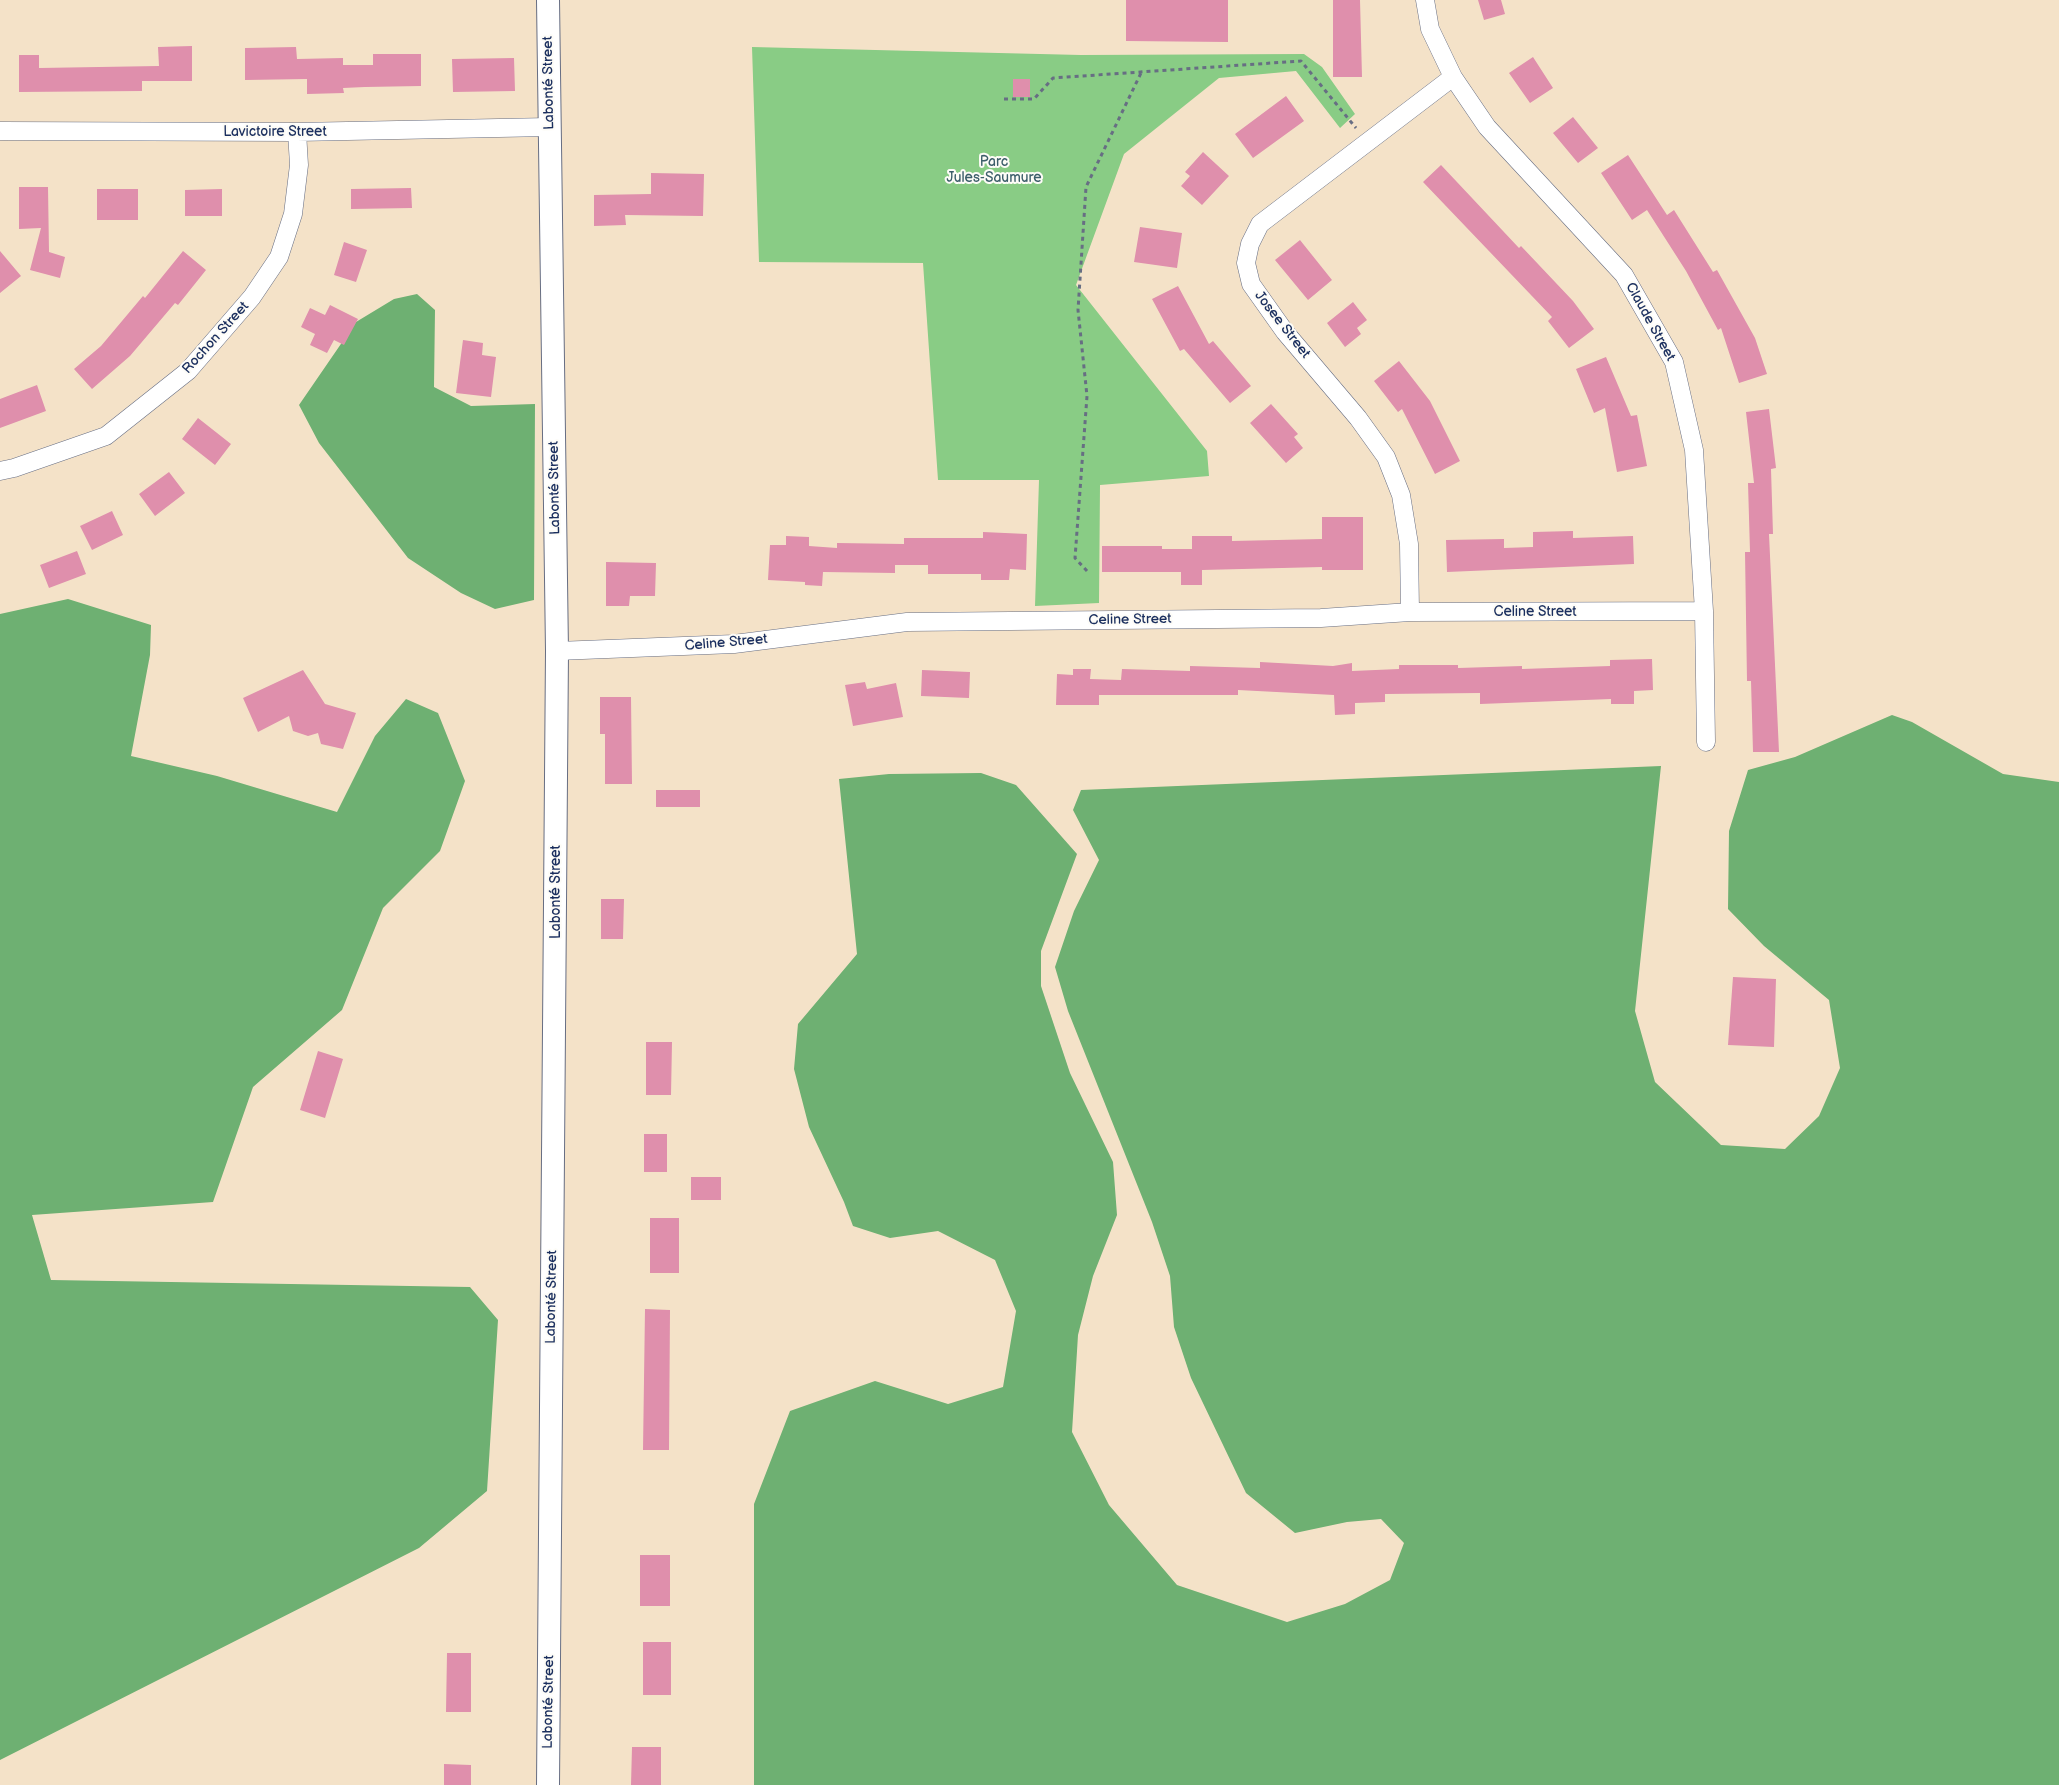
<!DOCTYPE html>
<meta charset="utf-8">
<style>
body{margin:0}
canvas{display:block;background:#f4e2c8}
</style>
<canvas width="2059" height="1785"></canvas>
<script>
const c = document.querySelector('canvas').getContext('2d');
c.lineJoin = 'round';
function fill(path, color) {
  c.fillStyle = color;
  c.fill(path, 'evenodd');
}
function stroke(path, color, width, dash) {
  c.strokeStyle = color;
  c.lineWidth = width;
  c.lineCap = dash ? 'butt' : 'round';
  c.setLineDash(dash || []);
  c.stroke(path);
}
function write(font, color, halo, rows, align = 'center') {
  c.font = font + ' "Balsamiq Sans",sans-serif';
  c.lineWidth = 4;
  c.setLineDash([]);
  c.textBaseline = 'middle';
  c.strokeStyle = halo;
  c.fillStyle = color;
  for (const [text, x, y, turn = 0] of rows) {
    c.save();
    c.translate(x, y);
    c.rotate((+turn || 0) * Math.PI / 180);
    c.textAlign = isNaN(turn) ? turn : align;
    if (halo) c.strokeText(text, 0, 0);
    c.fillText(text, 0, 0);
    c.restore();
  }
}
const green = new Path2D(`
 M752 47 1081 55 1304 54 1322 67 1355 114 1340 128 1296 71 1219 78 1124 154 1076 285 1207 451 1209 476 1100 485 1099 603 1035 606 1039 480H938L923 263 759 262Z`);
const forest = new Path2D(`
 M417 294 435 310 434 387 471 406 535 404 534 600 495 609 461 593 408 558 319 443 299 405 356 322 394 299Z
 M68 599 151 625 150 655 131 756 217 776 337 812 375 736 406 699 438 713 465 781 440 851 383 908 342 1010 253 1087 213 1202 32 1215 51 1280 470 1287 498 1320 487 1491 419 1548 0 1760V614Z
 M1892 715 1912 722 2003 774 2059 782V1785H754V1504L790 1411 875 1381 948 1404 1003 1387 1016 1311 995 1260 938 1231 890 1238 853 1226 844 1202 809 1127 794 1069 798 1024 857 954 839 779 889 774 981 773 1016 785 1077 854 1041 951V986L1070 1073 1113 1162 1117 1215 1093 1276 1078 1335 1072 1432 1109 1505 1177 1585 1287 1622 1345 1604 1390 1580 1404 1543 1381 1519 1347 1522 1295 1533 1246 1493 1191 1378 1174 1327 1170 1276 1152 1222 1068 1011 1055 967 1074 911 1099 860 1073 810 1081 790 1661 766 1635 1011 1655 1082 1721 1145 1785 1149 1819 1116 1840 1068 1829 1000 1764 946 1728 909 1729 831 1748 770 1795 757Z`);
const building = new Path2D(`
 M1126 0H1228V42L1126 41Z
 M1333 0H1360L1362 77H1333Z
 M1478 0H1501L1505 14 1484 20Z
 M192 46V81H142V91L19 92V55H39V68L159 66 158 47Z
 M296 47 297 59 343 58V65H373V54H421V86L365 87 343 88 344 93 307 94V79L245 80V48Z
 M1533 57 1553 88 1530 103 1509 73Z
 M514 58 515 91 453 92 452 59Z
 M1013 79H1030V97H1013Z
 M1286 96 1304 121 1253 158 1235 134Z
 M1573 117 1598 148 1578 163 1553 133Z
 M1203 152 1229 176 1202 205 1181 186 1190 176 1185 172Z
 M1628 155 1667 215 1674 210 1713 272 1717 270 1755 338 1767 374 1739 383 1721 328 1718 330 1686 271 1647 210 1632 220 1601 173Z
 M1441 165 1519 248 1521 246 1573 301 1594 329 1569 348 1548 321 1552 317 1423 182Z
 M651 173 704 174 703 216 625 215 626 225 594 226V195L651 194Z
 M19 187H48L49 252 65 257 60 278 30 270 41 228 19 229Z
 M411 188 412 208 351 209V189Z
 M97 189H138V220H97Z
 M222 189V216H185V190Z
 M1140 227 1182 233 1177 268 1134 262Z
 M1300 240 1332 280 1308 300 1275 260Z
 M344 242 367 250 356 282 334 275Z
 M0 251 21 276 0 293Z
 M183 251 206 270 178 305 175 303 130 356 92 389 74 369 101 346 143 296 145 298Z
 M1178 286 1209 344 1213 341 1251 386 1230 403 1184 349 1180 351 1152 299Z
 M1353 302 1367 320 1357 328 1361 334 1345 347 1327 323Z
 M330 305 358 319 344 345 334 340 327 353 310 345 315 334 301 327 310 308 325 315Z
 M463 340 483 343 482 355 496 357 491 397 456 393Z
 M1606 357 1631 416 1637 415 1647 466 1617 472 1605 408 1594 413 1576 369Z
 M1399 361 1430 401 1460 461 1435 474 1402 409 1398 412 1374 381Z
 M37 385 46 411 0 428V399Z
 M1271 404 1298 434 1294 437 1303 448 1286 463 1250 423Z
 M1769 409 1776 468 1771 469 1773 534H1769L1779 752H1753L1751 681H1747L1745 552H1750L1748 483H1754L1746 412Z
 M198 418 231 444 215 465 182 439Z
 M169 472 185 493 155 516 139 494Z
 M112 511 123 535 92 550 80 526Z
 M1322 517H1363V570H1322V567L1202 570V585H1181V572H1102V546H1162V549H1192V536H1232V541L1322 539Z
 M1573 531V538L1633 536 1634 564 1447 572 1446 540 1504 539V548L1533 547V532Z
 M983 532 1027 534 1026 570 1010 569 1009 580H981V574H928V565H895V573L823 572 822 586 805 585V582L768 580 770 545H786V536L809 537V546L837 548V543L904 544V538H983Z
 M77 551 86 574 49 588 40 565Z
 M606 562 656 563 655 596H630L629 606H606Z
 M1652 659 1653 690 1634 691V704H1611V699L1480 704V693L1385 694V702L1355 703V714L1335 715 1334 695 1238 690V695H1099V705H1056L1057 674 1073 675V669H1091L1090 679 1121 680 1122 669 1190 671V666L1260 668V662L1333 666 1352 663V671L1399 669V665H1458V668L1522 666V669L1610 666V660Z
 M303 670 325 704 356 713 343 749 321 744 318 733 308 736 293 731 289 716 258 732 243 698Z
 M922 670 970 672 969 698 921 696Z
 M865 682 867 689 896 683 903 717 853 726 845 685Z
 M600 697H631L632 784H605V734H600Z
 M656 790H700V807H656Z
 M601 899H624L623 939H601Z
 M1733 977 1776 979 1774 1047 1728 1045Z
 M646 1042H672L671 1095H646Z
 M318 1051 343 1059 325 1118 300 1110Z
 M644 1134H667V1172H644Z
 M691 1177H721V1200H691Z
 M650 1218H679V1273H650Z
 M645 1309 670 1310 669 1450H643Z
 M640 1555H670V1606H640Z
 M643 1642H671V1695H643Z
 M447 1653H471V1712H446Z
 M632 1747H661V1785H631Z
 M444 1764 471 1765V1785H444Z`);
const path = new Path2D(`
 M1004 99H1034L1053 78 1301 61 1356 128
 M1087 571 1075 558 1087 396 1078 310 1086 187 1141 73`);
const minor = new Path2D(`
 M1425 0 1430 29 1453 77 1487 127 1624 275 1674 362 1694 450 1704 611 1706 742
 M0 131 297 132 549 127
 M0 471 14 468 106 436 188 371 252 297 279 257 293 214 299 165 297 132
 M1410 612 1409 544 1401 495 1386 457 1358 418 1285 332 1251 284 1246 263 1250 244 1260 224 1453 77
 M557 651 734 644 907 622 1321 618 1410 612 1704 611`);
const tertiary = new Path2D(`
 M548 0 557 651 548 1785`);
const streetNames = [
 ["Labonté Street",549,83,-91],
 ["Lavictoire Street",275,132],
 ["Claude Street",1650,322,61],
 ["Josee Street",1282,325,52],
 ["Rochon Street",216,338,-48],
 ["Labonté Street",555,488,-91],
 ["Celine Street",1535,612],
 ["Celine Street",1130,620,-1],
 ["Celine Street",726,643,-5],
 ["Labonté Street",556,892,-90],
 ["Labonté Street",552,1297,-89],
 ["Labonté Street",549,1702,-89]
];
const parkNames = [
 ["Parc",994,162],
 ["Jules-Saumure",994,178]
];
fill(green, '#89cc85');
fill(forest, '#6eb072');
fill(building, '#df8fac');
stroke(minor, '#676e83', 19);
stroke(tertiary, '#676e83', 24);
stroke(path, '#676e83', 3, [4, 4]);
stroke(minor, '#fff', 18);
stroke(tertiary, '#fff', 22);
write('14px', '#1b2f5e', '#fdfcf7', streetNames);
write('14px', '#3c5e6a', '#fdfcf7', parkNames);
</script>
